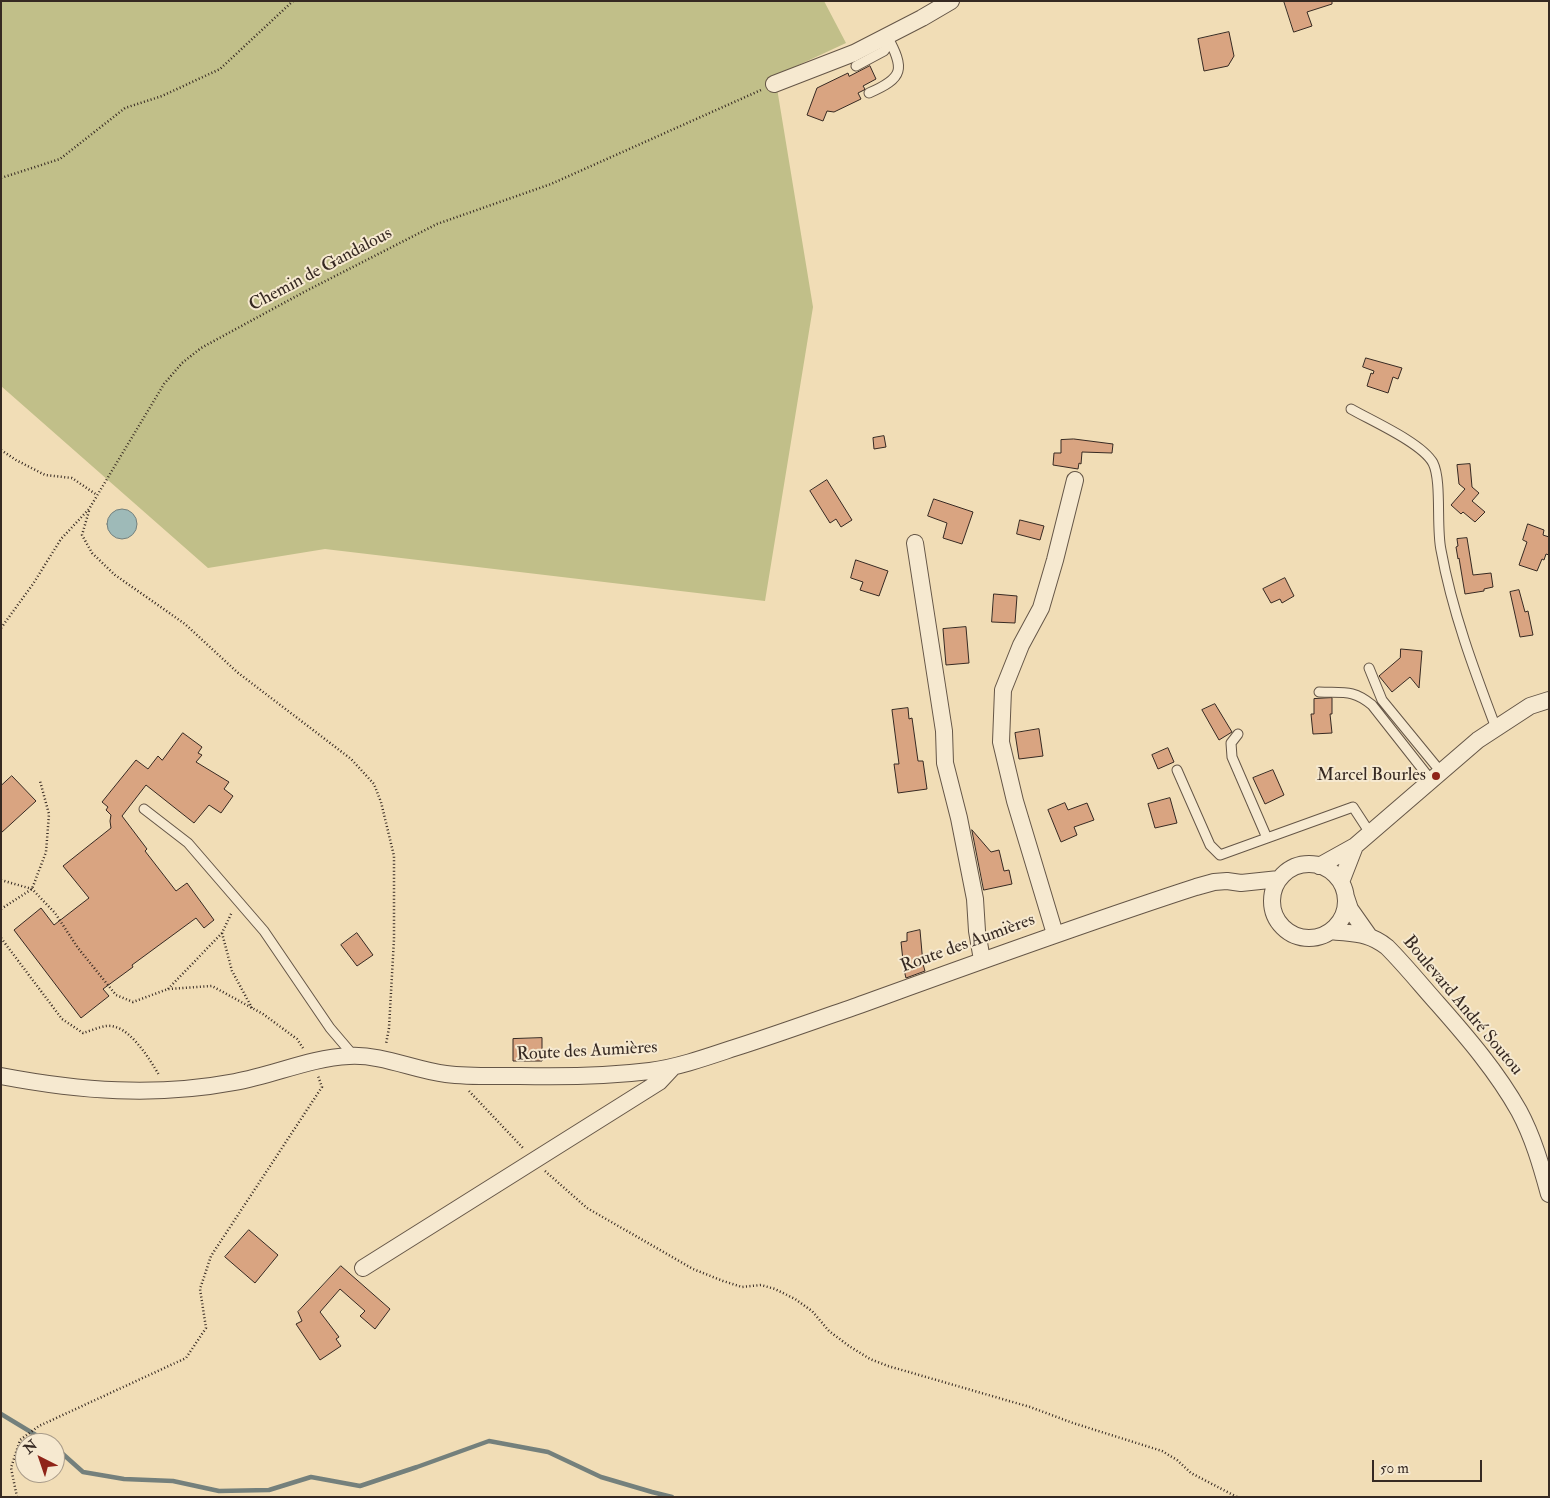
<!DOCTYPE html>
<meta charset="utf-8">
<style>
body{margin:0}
#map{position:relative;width:1550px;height:1498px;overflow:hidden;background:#f1ddb6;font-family:"IM FELL Double Pica",serif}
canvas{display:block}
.frame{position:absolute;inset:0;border:2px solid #362922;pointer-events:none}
.north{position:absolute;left:15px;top:1433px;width:50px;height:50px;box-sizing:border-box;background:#f6e9d0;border:1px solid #a99c8a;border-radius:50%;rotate:319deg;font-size:14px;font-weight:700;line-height:20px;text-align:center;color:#362922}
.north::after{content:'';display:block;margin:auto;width:18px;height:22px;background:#8f2418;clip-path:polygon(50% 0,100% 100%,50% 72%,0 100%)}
.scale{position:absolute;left:1372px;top:1460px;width:110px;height:22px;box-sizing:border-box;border:2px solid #362922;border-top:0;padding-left:6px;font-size:15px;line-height:18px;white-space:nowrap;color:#362922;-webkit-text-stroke:4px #f6e9d0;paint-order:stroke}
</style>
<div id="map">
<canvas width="1550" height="1498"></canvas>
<div class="frame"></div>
<div class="north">N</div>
<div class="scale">50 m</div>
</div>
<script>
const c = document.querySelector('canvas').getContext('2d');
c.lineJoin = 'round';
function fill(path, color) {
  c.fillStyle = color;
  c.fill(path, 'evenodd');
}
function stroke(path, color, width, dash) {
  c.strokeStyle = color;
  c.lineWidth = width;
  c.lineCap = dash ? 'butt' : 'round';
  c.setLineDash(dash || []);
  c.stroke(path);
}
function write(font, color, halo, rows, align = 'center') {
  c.font = font + ' "IM FELL Double Pica",serif';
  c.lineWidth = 4;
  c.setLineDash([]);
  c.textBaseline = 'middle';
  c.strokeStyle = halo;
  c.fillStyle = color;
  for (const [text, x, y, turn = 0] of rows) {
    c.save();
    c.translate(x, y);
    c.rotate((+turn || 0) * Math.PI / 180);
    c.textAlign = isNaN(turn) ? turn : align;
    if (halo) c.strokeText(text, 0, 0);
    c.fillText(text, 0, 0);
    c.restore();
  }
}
const green = new Path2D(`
 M1 1H824L846 43 775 76 813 307 765 601 325 549 208 568 1 386Z`);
const water = new Path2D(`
 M107 524a15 15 0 1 1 30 0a15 15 0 1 1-30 0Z`);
const stream = new Path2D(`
 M1 1414 49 1443
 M55 1447 83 1472 124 1479 173 1481 219 1491 269 1490 311 1477 360 1486 417 1467 489 1441 548 1452 601 1477 652 1492 672 1497`);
const building = new Path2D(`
 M1284 1H1332V4L1307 12 1312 26 1294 32Z
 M1229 32 1234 56 1228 66 1204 71 1198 39Z
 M870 66 876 79 863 86 865 89 864 90 858 93 861 99 834 112 827 111 823 121 807 115 817 88 848 73 849 76Z
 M1366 358 1402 368 1398 379 1393 377 1388 393 1367 386 1371 373 1373 374 1374 371 1363 367Z
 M884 436 886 447 874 449 873 438Z
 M1074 439 1113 444 1112 453 1082 452 1081 464 1079 463 1078 469 1053 465 1054 453H1061V440Z
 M1470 464 1472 487 1479 493 1472 501 1485 512 1475 522 1463 512 1461 514 1451 505 1465 489 1459 484 1457 465Z
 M827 480 852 520 841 527 836 519 830 523 810 491Z
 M934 499 973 512 962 544 943 538 947 523 928 516Z
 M1020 520 1044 526 1040 540 1017 534Z
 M1528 524 1544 530 1543 535 1549 537V555L1546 554 1544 560 1542 559 1537 571 1519 565 1527 542 1523 540Z
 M1467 538 1473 575 1491 573 1493 587 1484 589V591L1465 594 1459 558 1458 559 1456 547 1458 546 1457 539Z
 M856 560 888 571 879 596 860 590 863 582 851 578Z
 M1285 578 1294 596 1282 603 1280 599 1271 603 1263 589Z
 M1519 590 1525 612 1528 611 1533 635 1520 637 1510 592Z
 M994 594 1017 596 1015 623 992 622Z
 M966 627 969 663 946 665 943 629Z
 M1401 649 1422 651 1419 688 1410 677 1392 692 1379 676 1400 658Z
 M1332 698V714H1330L1332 733 1313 734 1311 714H1314V699Z
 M1215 704 1232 732 1219 740 1202 710Z
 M908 708 909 719 912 718 918 761H923L927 789 898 793 894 764H899L892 710Z
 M1039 729 1043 756 1019 759 1015 733Z
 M183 733 202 747 198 753 202 755 196 762 229 782 224 789 233 796 221 813 209 805 194 823 146 785 122 816 147 849 145 851 176 891 187 883 214 920 204 928 196 918 132 965 133 967 103 989 109 996 81 1018 14 930 41 908 54 925 89 898 63 866 111 828 110 821 111 815 106 810 108 807 102 802 136 760 148 769 158 756 162 760Z
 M1168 748 1174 762 1158 769 1152 755Z
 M1273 770 1284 795 1265 804 1253 778Z
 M12 776 36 801 1 833V786Z
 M1170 798 1177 823 1155 828 1148 804Z
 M1065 803 1068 810 1087 803 1094 820 1074 827 1077 835 1061 842 1048 810Z
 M972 830 991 852 999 850 1004 871 1009 870 1012 884 984 890Z
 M920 930 923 964 925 971 906 978 904 970 901 942 907 941V933Z
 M357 933 373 955 357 966 341 945Z
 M542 1038V1061H513V1039Z
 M249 1230 278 1255 255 1283 225 1257Z
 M341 1266 390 1309 375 1329 360 1316 365 1311 340 1289 320 1312 339 1337 336 1339 341 1346 320 1360 296 1324 302 1321 298 1312Z`);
const path = new Path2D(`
 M1 178 60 159 125 108 162 96 220 69 293 1
 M1 450 16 460 45 475 72 478 97 495
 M89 511 82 535 92 553 115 575 185 624 237 672 351 759 374 784 381 802 394 856V939L389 1028 386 1044
 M1 628 33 584 61 539 89 509 164 384 182 363 201 348 304 292 437 224 551 184 761 90
 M1 880 32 889 55 913 78 948 116 995 133 1002 168 989 212 986 263 1014 297 1039 303 1048
 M1 909 32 889 46 852 49 814 40 781
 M222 933 232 971 252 1008
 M1 938 62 1019 83 1033C90 1031 99 1027 106 1026 128 1023 149 1058 159 1075
 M168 989 222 933 232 912
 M469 1091 524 1149
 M545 1171 587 1208 693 1269 723 1281 742 1287 761 1285 775 1289 795 1299 812 1311 829 1331 849 1346 870 1359 888 1366 1030 1407 1073 1423 1162 1451 1177 1460 1191 1473 1237 1497
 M17 1497 11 1468 20 1440 39 1426 186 1358 206 1328 200 1289 211 1256 322 1087 318 1076`);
const lane = new Path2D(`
 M856 66 884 51 890 42
 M869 93C904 78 905 69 887 36
 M1351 409C1372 421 1422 443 1433 463 1442 481 1436 527 1441 550 1452 611 1474 670 1496 728
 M1369 668 1382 700 1441 772
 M1319 692C1343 693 1353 689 1372 705L1431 780
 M1238 734 1231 743 1232 757 1267 838
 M1177 770 1210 845 1220 855 1353 807 1370 833
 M144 809 188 843 264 931 330 1028 353 1055`);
const street = new Path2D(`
 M774 84 854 53 922 18 951 1
 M915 543 944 731 945 763 959 818 975 899 977 931 982 960
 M1272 901a37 37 0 1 1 74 0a37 37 0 1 1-74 0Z
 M1319 866 1355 846 1478 740 1530 706 1549 700
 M1341 882 1355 846
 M1346 897 1350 909 1369 936
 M1331 931C1354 934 1368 932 1387 947 1405 965 1421 985 1438 1004 1468 1038 1497 1072 1519 1111 1533 1137 1541 1165 1549 1194
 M1055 934 1015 801 1001 742 1003 690 1021 645 1041 608 1055 560 1075 480
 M1 1076C80 1091 155 1097 235 1082 274 1075 310 1058 349 1056 382 1054 414 1070 446 1074 470 1077 496 1076 520 1076 562 1077 609 1076 650 1071 679 1067 707 1057 734 1048 775 1035 816 1020 857 1006 970 965 1082 924 1196 887L1214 882 1227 881 1241 883 1279 879
 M363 1268 659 1082 673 1067`);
const markers = [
 [1436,776,5,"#8f2418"]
];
const streetNames = [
 ["Chemin de Gandalous",321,270,-28],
 ["Route des Aumières",968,944,-20],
 ["Boulevard André Soutou",1462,1006,50],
 ["Route des Aumières",587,1052,-3]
];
const poiNames = [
 ["Marcel Bourles",1426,776]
];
fill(green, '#c1bf89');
fill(water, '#9ebab8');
stroke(water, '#74807c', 1);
stroke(stream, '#74807c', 4.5);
fill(building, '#d9a481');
stroke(building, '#362922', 1);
stroke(lane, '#655647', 11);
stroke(street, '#655647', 18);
stroke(path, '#362922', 2.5, [1, 2.5]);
stroke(lane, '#f6e9d0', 9);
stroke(street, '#f6e9d0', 16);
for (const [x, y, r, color] of markers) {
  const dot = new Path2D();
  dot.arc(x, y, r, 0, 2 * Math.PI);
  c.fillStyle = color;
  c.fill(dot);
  stroke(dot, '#f6e9d0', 2);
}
write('18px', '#362922', '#f6e9d0', streetNames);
write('18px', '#362922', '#f6e9d0', poiNames, 'right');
</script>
